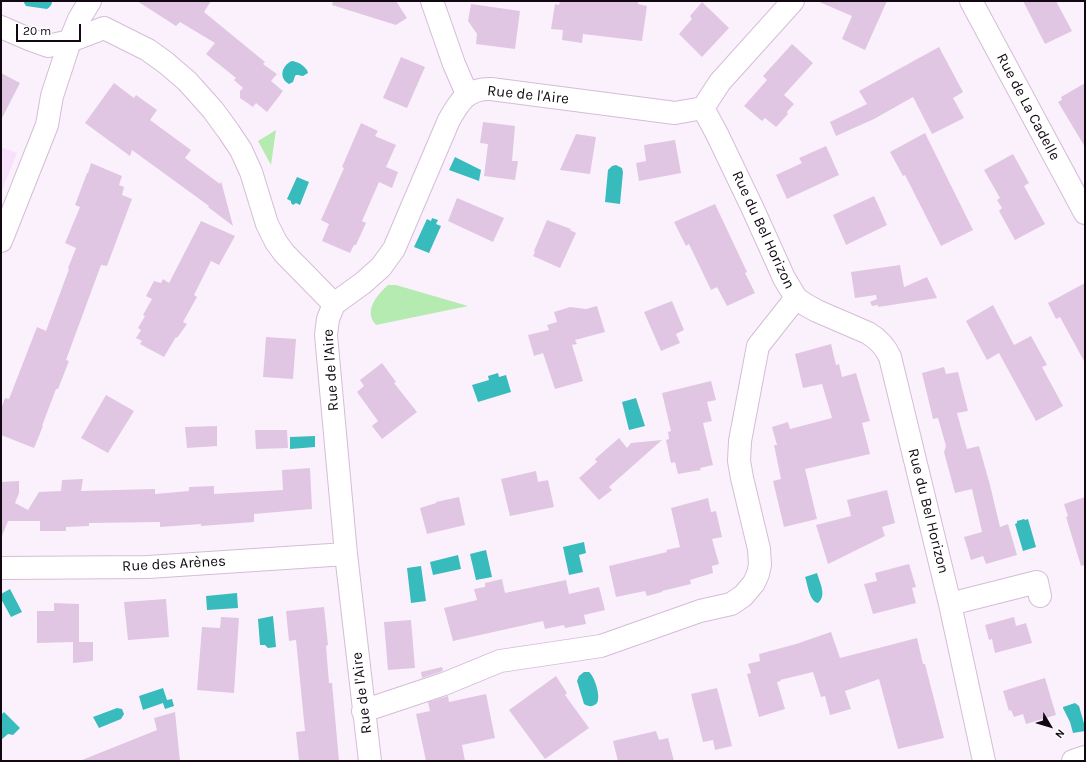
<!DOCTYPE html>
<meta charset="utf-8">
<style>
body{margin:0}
#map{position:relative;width:1086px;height:762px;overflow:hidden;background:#fbf1fc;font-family:Karla,sans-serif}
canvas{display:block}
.frame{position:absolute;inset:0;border:2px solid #110812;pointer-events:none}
.north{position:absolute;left:1030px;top:706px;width:40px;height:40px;-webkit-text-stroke:3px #fff;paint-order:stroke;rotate:128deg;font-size:11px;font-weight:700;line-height:16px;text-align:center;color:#110812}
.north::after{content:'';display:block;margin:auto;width:14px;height:18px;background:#110812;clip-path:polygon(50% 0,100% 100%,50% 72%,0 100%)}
.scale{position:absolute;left:16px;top:24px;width:65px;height:18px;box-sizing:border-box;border:2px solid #110812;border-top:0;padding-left:5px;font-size:12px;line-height:14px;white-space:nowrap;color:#110812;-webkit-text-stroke:3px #fff;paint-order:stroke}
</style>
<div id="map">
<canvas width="1086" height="762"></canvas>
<div class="frame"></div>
<div class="north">N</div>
<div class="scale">20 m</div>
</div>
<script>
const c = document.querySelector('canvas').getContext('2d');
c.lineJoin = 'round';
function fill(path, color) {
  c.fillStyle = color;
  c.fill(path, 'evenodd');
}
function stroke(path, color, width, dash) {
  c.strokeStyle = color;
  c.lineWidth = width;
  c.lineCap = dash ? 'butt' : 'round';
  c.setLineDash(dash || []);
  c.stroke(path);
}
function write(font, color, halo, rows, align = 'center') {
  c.font = font + ' Karla,sans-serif';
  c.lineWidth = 3.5;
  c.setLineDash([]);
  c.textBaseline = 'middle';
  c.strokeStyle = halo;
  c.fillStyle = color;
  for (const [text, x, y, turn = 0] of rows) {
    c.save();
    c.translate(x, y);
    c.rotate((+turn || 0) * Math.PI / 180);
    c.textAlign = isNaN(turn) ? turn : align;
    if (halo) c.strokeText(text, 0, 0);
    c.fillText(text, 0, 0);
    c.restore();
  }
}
const built = new Path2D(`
 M1 147 17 153 1 193Z`);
const green = new Path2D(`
 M276 130 271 165 258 141Z
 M388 285H396L468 306 376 325C363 311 377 295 388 285Z`);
const water = new Path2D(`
 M23 1H52C52 5 50 7 47 9L26 6Z
 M292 61C299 62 303 65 307 70L308 73 303 76C294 74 296 74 293 82L289 84C278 78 282 65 292 61Z
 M455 157 481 170 479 181 449 170Z
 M616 165 622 168 623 172 620 204 605 202 608 170 612 166Z
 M297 177 309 182 300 205 296 203 293 205 291 203V201L287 199Z
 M432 218 438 220 436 224 441 226 429 253 414 247 427 219 431 221Z
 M498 373 499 377 506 375 511 392 478 402 472 385 489 380 488 376Z
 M636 398 645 426 629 430 622 402Z
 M315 436V447L290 449V437Z
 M1024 519 1025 520 1028 519 1036 547 1023 551 1015 524 1017 523V521Z
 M584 542 586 553 579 555 583 572 569 575 563 547Z
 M486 550 492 577 476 580 470 554Z
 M458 555 461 569 433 575 430 562Z
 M421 566 426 601 411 603 407 568Z
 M817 573C820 583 827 596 818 603 809 601 808 585 805 577Z
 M10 589 22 612 11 617 1 599V594Z
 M237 593 238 608 207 610 206 596Z
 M273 616 276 647 268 648 265 645H260L258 619Z
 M584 672H589C595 677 601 697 597 703 593 707 589 707 584 704L577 681 579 676Z
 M163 688 167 700 172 699 174 706 165 709 163 703 143 710 139 696Z
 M1075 703 1079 706 1085 727V731L1073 733 1070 722 1063 708V707Z
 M117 708 122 709 124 714 121 719 99 728 93 717Z
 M4 712 20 728 13 735 8 734 1 740V715Z`);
const building = new Path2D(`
 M137 1H211L204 12 265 62 263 64 277 74 271 81 283 91 267 112 256 103 253 107 240 98V91L243 88 234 80 236 78 206 54 215 43 180 22 176 26Z
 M333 1H396L407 18 396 25 332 5Z
 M560 1H638V4L647 6 642 41 583 34 582 43 562 40 563 30 551 29 555 4 559 5Z
 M817 1H887L865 50 842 39 852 16Z
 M1023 1H1056L1072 31 1045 44Z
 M702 2 729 28 702 57 679 34 692 19 690 16Z
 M471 4 520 11 515 49 476 44 477 34 468 21Z
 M792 44 813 63 784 95 794 104 787 112 788 114 776 127 765 118 762 121 744 106 767 80 763 76Z
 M939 47 963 92 953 98 964 118 932 134 913 97 874 119 836 136 830 122 867 104 859 91Z
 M401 57 425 67 407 108 383 98Z
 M1 73 20 83 1 120Z
 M114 83 134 98 136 95 157 110 150 120 191 150 185 158 220 184 221 181 233 226 208 207 209 206 132 150 130 156 85 123Z
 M1085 83V147L1058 102 1062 100 1061 97Z
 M483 122 515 126 512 161H518L515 180 484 176 488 144 480 143Z
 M361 123 378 131 375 136 396 145 386 167 398 172 392 188 379 182 362 221 366 223 356 245H354L350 253 322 241 329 224 321 220 344 168 342 167Z
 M925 133 973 230 941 246 905 175 903 176 890 152Z
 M576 134 596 137 590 174 560 170Z
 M675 140 681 173 639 181 636 163 646 161 644 145Z
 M826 146 839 175 787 199 776 175 802 163 799 158Z
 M1013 154 1029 183 1024 186 1045 224 1015 240 999 211 1002 208 997 200 1000 198 984 170Z
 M91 163 122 176 119 185 124 187 122 195 132 199 107 266 101 265 66 360 69 361 58 389H56L42 426H43L34 448 1 435V409L5 398 9 399 37 327 46 331 69 269 68 268 76 248 65 243 80 207 75 205 87 173H88Z
 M874 196 887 225 846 245 833 215Z
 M457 198 504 218 493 242 448 221Z
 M715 204 747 272 745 273 755 293 727 306 717 287 711 290 689 244 686 246 674 222Z
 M547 220 571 229 570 230 576 233 560 268 533 256 535 252 534 251Z
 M201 221 235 236 219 265 211 261 194 295 197 297 183 322 187 324 177 338 176 337 164 357 140 344 142 341 136 338 141 330 138 328 145 316 143 315 152 299 146 296 154 281 161 283 163 279 169 283Z
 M900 265 904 287 927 277 937 298 878 307V305L872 306 870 302 877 299 876 295 855 298 851 272Z
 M1085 283V363L1060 317 1056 319 1048 303Z
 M672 301 684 330 676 334 680 343 661 351 644 312Z
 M993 305 1014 345 1031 336 1047 365 1042 367 1063 406 1036 421 999 353 987 360 966 321Z
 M597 306 605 332 575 340 577 344 572 345 583 381 555 389 543 353 534 356 528 335 549 330 547 325 557 322 554 312 570 307 586 309Z
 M266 337 296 339 293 379 263 377Z
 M831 344 836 365 839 364 842 377 856 373 870 421 862 423 870 454 805 469 817 519 784 527 773 481 781 479 774 445H777L772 427 788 422 790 429 832 418 822 384 803 388 795 354Z
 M382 363 396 382 394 383 417 412 382 439 372 426 378 421 357 392 364 386 360 380Z
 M944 367 946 374 958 372 968 411 957 413 967 449 979 446 990 485 1000 527 1008 524 1017 555 986 564 983 556 971 560 964 537 982 532 972 489 955 493 944 452 946 446 938 418 933 419 922 373Z
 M711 381 716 400 707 402 712 421 703 423 713 465 700 468 701 470 678 474 675 462 671 463 666 440 669 439 668 432 671 431 662 393Z
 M106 395 134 411 108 453 81 438Z
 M217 426V446L187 448 185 427Z
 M255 430H287L288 448 256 449Z
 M619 438 627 448 631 443 662 440 609 487 612 490 599 500 579 478 597 462 595 459Z
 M310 468 312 509 254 514V522L201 526V524L160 527V522L89 523V526L66 527V531H40V521H8L2 536H1V482L19 481V493L15 503 28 510 39 492 61 491 62 480 83 479 81 491 155 489V494L189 491V487L214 486V494L283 490 282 470Z
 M536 471 538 482 548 480 554 507 510 516 501 479Z
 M887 490 895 523 882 527 885 536 828 564 816 525 851 516 847 500Z
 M459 497 465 525 427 534 420 508 436 503V502Z
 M1085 497V565L1081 566 1066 517 1068 516 1064 504Z
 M708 498 711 512 716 511 722 537 712 539 719 564 712 566 713 573 690 580 691 584 662 591V592L647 596 645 591 616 597 609 566 667 552 666 550 680 547 671 508Z
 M909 564 916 587 912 588 916 603 873 614 864 584 877 581 875 573Z
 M502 579 505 593 566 580 569 594 599 587 605 610 584 615 586 624 565 628 564 625 545 629 543 621 453 641 444 608 477 600 474 589 485 587V583Z
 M166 599 169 637 128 640 124 602Z
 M54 603 79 604V642H77H93V661L73 663V642L37 643V611H54Z
 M324 607 328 645 326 646 329 683H332L339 761H299L296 732 305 731 296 640 289 641 286 611Z
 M221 617 239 618 234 693 197 690 202 627 220 628Z
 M1014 617 1016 626 1026 623 1032 643 995 653 992 639 989 640 985 625Z
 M411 620 415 668 388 670 384 622Z
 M831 632 840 658 917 638 923 664H925L944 738 898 749 879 679 845 691 851 709 830 715 825 696 821 697 813 672 780 680 781 681 777 682 785 709 759 717 747 674 751 673 748 664 760 661 759 654 796 644Z
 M442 667 443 671 422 678 421 672Z
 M556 676 567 693 565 695 589 728 545 759 509 710Z
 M1045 678 1056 715 1026 724 1023 714 1014 717 1011 710 1009 711 1003 691Z
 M717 688 732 746 715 750 713 740 703 742 691 694Z
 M486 694 495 738 462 745 465 761H426L416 714 430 711 428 702 448 696 449 702Z
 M175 712 180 761H82V760L157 730 154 718Z
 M656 731 659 740 668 738 674 761H618L613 741Z`);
const minor = new Path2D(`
 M432 1 454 64 467 94
 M793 1 720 82 703 108 717 134 752 207 784 278 796 298 806 305 817 311 868 333C878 339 885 346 890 357L950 604 984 761
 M971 1 1085 213
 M1 27 31 40 48 46 70 41 104 28 148 50 166 63 187 81 213 110 229 132 241 150 251 172 267 224 276 242 284 253 334 304
 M1 241 47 125 52 96 70 41 79 19 90 1
 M1 568 148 567 346 554
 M950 604 1037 582 1040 596
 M363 711 444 684 500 661 601 646 700 611 731 604 743 596 754 583 758 574 760 565 759 549 742 478 739 461 740 441 758 346 796 298
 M370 761 346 554 326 335 328 319 334 304 363 283 381 267 394 249 449 120C459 102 467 88 491 89L675 113 703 108
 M1073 761 1085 757`);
const streetNames = [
 ["Rue de l'Aire",528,95,6],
 ["Rue de La Cadelle",1028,107,62],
 ["Rue du Bel Horizon",763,230,65],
 ["Rue de l'Aire",331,370,-94],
 ["Rue du Bel Horizon",928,511,76],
 ["Rue des Arènes",174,564,-3],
 ["Rue de l'Aire",362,693,-97]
];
fill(built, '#f9e0fd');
fill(green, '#b5ebb0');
fill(water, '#37bbbd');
fill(building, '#e0c6e2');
stroke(minor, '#d5bcd8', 24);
stroke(minor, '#fff', 22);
write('15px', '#110812', '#fff', streetNames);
</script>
